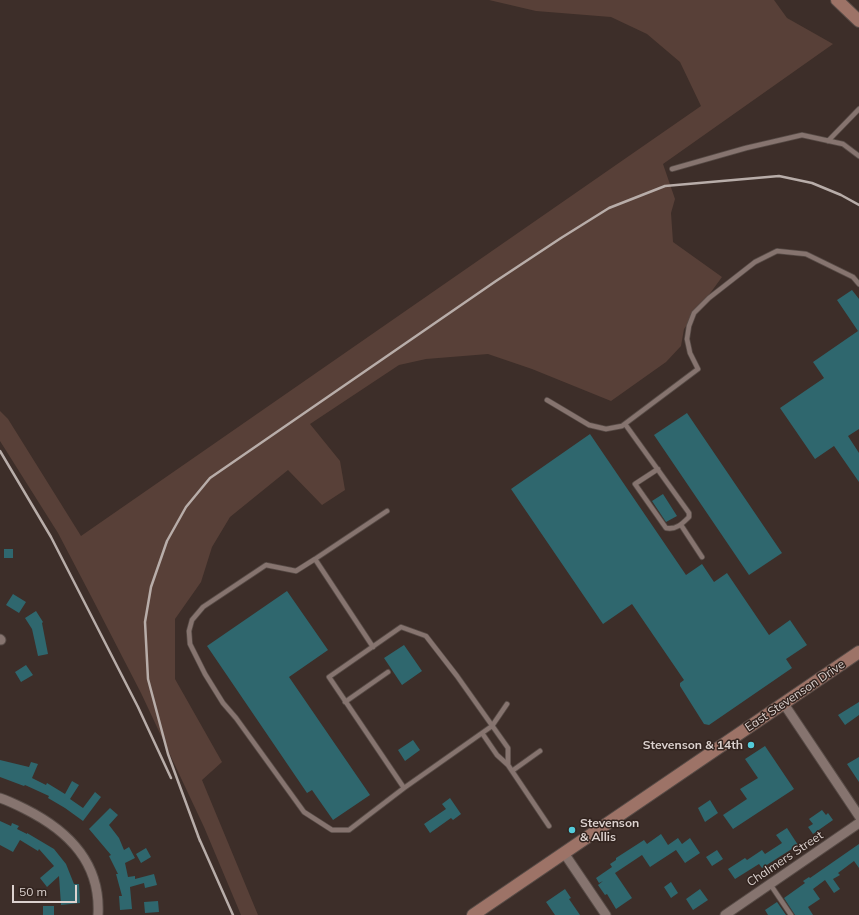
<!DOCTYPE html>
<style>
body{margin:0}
#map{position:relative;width:859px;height:915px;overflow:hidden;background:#3d2e29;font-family:Mulish,sans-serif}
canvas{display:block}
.scale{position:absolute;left:12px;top:885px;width:65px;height:18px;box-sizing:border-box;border:2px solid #dcd2cf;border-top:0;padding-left:5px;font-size:12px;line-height:14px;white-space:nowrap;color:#dcd2cf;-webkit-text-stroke:3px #32241f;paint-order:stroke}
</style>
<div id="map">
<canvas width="859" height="915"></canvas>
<div class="scale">50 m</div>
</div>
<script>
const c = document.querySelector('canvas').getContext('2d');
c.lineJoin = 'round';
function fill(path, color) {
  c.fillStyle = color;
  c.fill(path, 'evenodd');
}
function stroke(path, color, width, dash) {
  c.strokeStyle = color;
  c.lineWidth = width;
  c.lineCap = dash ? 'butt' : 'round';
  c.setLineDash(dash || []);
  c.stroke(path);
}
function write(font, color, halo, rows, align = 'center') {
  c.font = font + ' Mulish,sans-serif';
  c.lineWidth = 3;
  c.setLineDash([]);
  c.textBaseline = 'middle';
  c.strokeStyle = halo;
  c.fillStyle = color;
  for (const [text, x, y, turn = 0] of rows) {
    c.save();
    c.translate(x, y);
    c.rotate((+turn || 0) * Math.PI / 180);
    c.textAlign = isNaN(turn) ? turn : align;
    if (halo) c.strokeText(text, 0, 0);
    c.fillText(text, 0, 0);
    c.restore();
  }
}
const green = new Path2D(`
 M489 0H774L787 18 833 44 663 164 675 199 671 213 673 242 722 277 684 329 681 346 666 362 611 401 532 369 488 354 426 359 399 365 310 424 340 461 345 490 322 505 288 470 230 517 212 547 201 582 175 619V679L222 762 202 780 258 915H241L204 827 141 693 92 598 58 533 0 441V411L8 419 81 536 701 106 680 62 647 34 611 17 536 11Z`);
const building = new Path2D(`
 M852 290 859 299V429L848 436 859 453V482L834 446 815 459 780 408 824 378 813 362 858 331 837 300Z
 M687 413 782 553 749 575 654 435Z
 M590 434 686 575 702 564 714 582 727 573 769 635 790 620 807 645 786 659 792 668 709 725 704 724 680 686V683L684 680 632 604 603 624 511 489Z
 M663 494 677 516 666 522 652 501Z
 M4 549H13V558H4Z
 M287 591 328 650 289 677 370 795 333 820 312 790 307 793 207 646Z
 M13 594 26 602 19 613 6 605Z
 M36 611 43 622 42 623 48 654 38 656 32 629 25 618Z
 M404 645 422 671 402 685 384 658Z
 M26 665 33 675 21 682 15 672Z
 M859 702V715L845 725 838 715Z
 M413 740 420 750 405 761 398 750Z
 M765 746 794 789 733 829 723 815 747 799 740 789 758 778 745 759Z
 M859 757V782L847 764Z
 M0 760 29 767 31 762 38 764 32 778 46 785 47 783 65 794 72 781 79 785 70 799 83 808 95 792 101 797 83 821 65 808 48 798 49 796 25 785 24 786 0 777Z
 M450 798 461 814 453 820 451 818 430 833 424 824 446 809 442 804Z
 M710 800 718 813 705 822 698 808Z
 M110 808 118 815 109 825 119 838 124 850 129 847 135 858 125 863 128 877 135 876V879L154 874 157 885 145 888 144 883 130 887 132 909 120 910 119 896H122L116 874H118L109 856 111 855 89 829Z
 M822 810 826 815 828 813 833 820 813 834 808 827 813 824 809 819Z
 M0 821 11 826 12 823 19 826 17 829 27 834V833L54 849 66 864 74 884H79L80 903 61 905 59 876 47 887 40 878 54 866 39 849 38 851 20 840 13 852 0 845Z
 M787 828 798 845 762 868 759 864 735 879 728 869 745 858 747 860 762 850 765 854 782 843 776 835Z
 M661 834 668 845 678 838 682 844 690 838 700 853 685 863 676 850 650 867 642 855 615 873 632 898 616 909 607 894 605 895 598 885 603 881 599 883 596 878 612 867 610 864 616 860V858L644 840 647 844Z
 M859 844V868L854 861 838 873 840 875 833 879 840 889 834 893 825 880 813 889 820 899 808 907 813 915H795L784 898 805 883 803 881 809 877 810 878Z
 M146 848 151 857 141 863 136 854Z
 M717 850 723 859 712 866 706 857Z
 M671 882 678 893 671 898 664 887Z
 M565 889 571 898 569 899 580 915H555L546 902Z
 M700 889 708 900 693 910 686 899Z
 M158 901 159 912 145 913 144 902Z
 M777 902 786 915H768L765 910Z
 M43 906H54V915H43Z`);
const lane = new Path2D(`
 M828 141 859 109
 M672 169 746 148 802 135 843 144 859 156
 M547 400 589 425 606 429 622 426 698 369 690 353 687 339 689 326 694 313 709 298 755 262 777 251 806 254 853 277 859 284
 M625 424 689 513V517C682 524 676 530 666 528L635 484 658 469
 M681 525 702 557
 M315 559 296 571 266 565 203 607 192 620 189 631 190 644 205 674 223 703 236 718 304 812 332 830H349L404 788
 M373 647 315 559 387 511
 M345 702 388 672
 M507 704 492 726 404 788 329 677 401 627 426 636 457 676 508 748V765L549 826
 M482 733 497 755 508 765
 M512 771 540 751
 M770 884 791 915`);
const street = new Path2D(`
 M0 639 1 640
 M784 704 859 816
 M0 798C9 801 17 805 25 809 69 831 101 863 98 915
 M564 853 606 915
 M725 915 859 823`);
const secondary = new Path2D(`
 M837 0 859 21
 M473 915 859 652`);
const rail = new Path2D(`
 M0 451 51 537 138 707 171 778
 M198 836 233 915
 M200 841 168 754 148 679 145 622 151 587 167 541 186 507 210 478 496 281 561 238 609 208 665 186 779 176 812 183 841 195 859 205`);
const markers = [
 [751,745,4,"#53cbda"],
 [572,830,4,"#53cbda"]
];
const streetNames = [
 ["East Stevenson Drive",795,696,-34],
 ["Chalmers Street",785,859,-34]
];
const poiNames = [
 ["Stevenson & 14th",743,745],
 ["Stevenson",580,823,"left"],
 ["& Allis",580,837,"left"]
];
fill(green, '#584038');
fill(building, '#2f676e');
stroke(lane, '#574b46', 6);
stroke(street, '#574b46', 11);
stroke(secondary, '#574b46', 14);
stroke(lane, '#86746f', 4.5);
stroke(street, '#86746f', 9);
stroke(secondary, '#9d7367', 12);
stroke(rail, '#b8ada9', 2.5);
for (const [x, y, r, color] of markers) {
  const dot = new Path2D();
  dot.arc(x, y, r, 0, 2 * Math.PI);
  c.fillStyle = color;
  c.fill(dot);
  stroke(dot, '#32241f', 1.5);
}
write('12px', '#dcd2cf', '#32241f', streetNames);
write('bold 12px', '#dcd2cf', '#32241f', poiNames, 'right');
</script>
